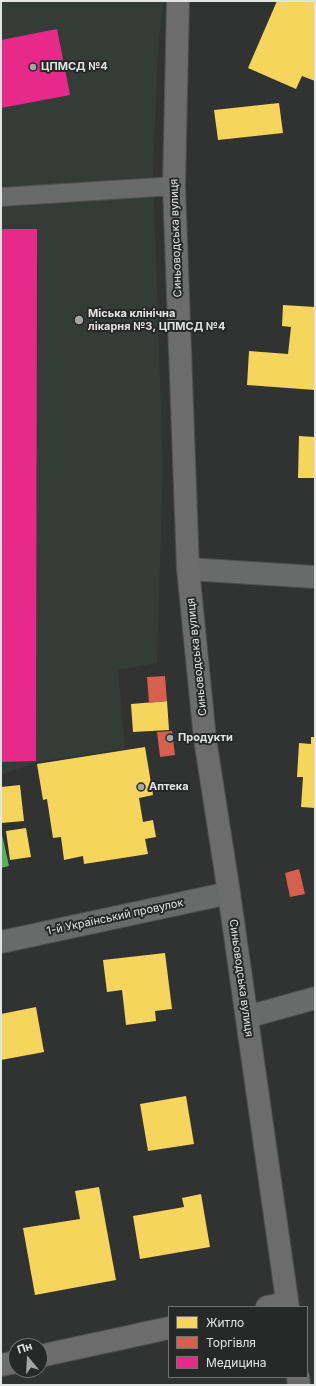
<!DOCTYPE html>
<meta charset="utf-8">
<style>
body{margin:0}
#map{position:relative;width:316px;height:1386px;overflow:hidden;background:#313232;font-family:Inter,sans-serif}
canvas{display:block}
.frame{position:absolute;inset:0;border:2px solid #e3e5e4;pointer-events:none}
.legend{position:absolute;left:168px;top:1306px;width:140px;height:72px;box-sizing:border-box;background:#262928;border:1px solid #727473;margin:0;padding:5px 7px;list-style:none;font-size:12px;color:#e3e5e4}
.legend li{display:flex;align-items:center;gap:8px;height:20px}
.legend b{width:20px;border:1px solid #727473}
.north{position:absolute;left:8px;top:1338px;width:40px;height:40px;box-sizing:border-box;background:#262928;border:1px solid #727473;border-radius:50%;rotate:342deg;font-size:11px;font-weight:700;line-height:16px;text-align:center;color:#e3e5e4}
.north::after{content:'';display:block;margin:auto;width:14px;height:18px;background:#a5a6a6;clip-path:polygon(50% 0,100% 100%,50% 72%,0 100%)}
</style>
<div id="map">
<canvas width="316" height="1386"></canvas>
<div class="frame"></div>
<ul class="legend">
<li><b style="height:11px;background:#f6d55c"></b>Житло</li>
<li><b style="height:11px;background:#d6604d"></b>Торгівля</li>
<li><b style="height:11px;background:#e7298a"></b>Медицина</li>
</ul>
<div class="north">Пн</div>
</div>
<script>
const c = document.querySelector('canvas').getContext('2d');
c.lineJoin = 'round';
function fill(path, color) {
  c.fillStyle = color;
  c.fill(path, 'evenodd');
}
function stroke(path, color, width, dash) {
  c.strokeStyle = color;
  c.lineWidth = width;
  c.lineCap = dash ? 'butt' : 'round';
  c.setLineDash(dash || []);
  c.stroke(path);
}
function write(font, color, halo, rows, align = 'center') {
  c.font = font + ' Inter,sans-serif';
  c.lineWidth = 4;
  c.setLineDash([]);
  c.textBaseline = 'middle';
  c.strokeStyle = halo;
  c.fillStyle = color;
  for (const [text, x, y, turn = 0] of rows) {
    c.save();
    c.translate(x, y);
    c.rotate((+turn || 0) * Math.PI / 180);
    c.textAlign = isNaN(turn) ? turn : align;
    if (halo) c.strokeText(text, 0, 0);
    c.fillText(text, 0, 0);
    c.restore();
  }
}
const built = new Path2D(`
 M1 1H164L158 48 153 172 163 468 157 663 118 670 125 749 37 762 1 775Z`);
const homes = new Path2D(`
 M277 1H315V81L302 76 296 89 248 68Z
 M279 103 283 133 218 140 214 110Z
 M283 305 315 307V390L247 385 249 351 288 354 291 327 282 326Z
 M299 436 315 437V478H298Z
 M167 701 169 730 133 732 131 704Z
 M311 737H315V808L301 807 303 777H297L299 743 311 744Z
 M145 747 153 795 139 798 143 822 153 820 156 837 145 839 148 854 84 864 83 856 64 860 61 837 53 838 47 799 43 800 37 764Z
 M20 785 24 821 1 823V787Z
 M26 828 31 857 10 860 6 831Z
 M165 953 172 1009 155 1011 156 1021 126 1025 122 990 107 992 103 960Z
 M36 1007 44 1052 1 1060V1014Z
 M186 1096 194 1144 148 1151 140 1104Z
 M99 1187 116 1280 35 1295 23 1228 80 1219 75 1191Z
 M201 1194 210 1247 140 1259 133 1216 184 1207 182 1198Z`);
const shops = new Path2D(`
 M165 676 167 701 149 703 147 677Z
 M172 731 175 755 160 757 157 732Z
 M299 869 305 894 290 897 285 873Z`);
const health = new Path2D(`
 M57 29 70 95 1 108V40Z
 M1 229H37L36 761 1 762Z`);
const public = new Path2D(`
 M1 830 9 866 1 868Z`);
const lane = new Path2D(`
 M1 197 174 186`);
const street = new Path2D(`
 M188 569 315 577
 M1 942 229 893
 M247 1017 315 998`);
const secondary = new Path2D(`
 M178 1 174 186 188 569 205 739 229 893 288 1307
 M267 1307 287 1303
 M40 1356 169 1328
 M1 1365 16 1362
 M298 1377 299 1385`);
const markers = [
 [33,67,4,"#a5a6a6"],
 [79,320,5,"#a5a6a6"],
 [170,738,4,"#a5a6a6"],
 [141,787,4,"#a5a6a6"]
];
const poiNames = [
 ["ЦПМСД №4",41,67],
 ["Міська клінічна",88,314],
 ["лікарня №3, ЦПМСД №4",88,327],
 ["Продукти",178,738],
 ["Аптека",149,787]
];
const streetNames = [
 ["Синьоводська вулиця",176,238,-92],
 ["Синьоводська вулиця",197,657,-96],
 ["1-й Український провулок",115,917,-12],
 ["Синьоводська вулиця",241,978,82]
];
fill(built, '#343c38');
fill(homes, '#f6d55c');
fill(shops, '#d6604d');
fill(health, '#e7298a');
fill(public, '#5aae61');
stroke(lane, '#4d4f4e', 20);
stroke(street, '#4d4f4e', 24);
stroke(secondary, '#4d4f4e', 24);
stroke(lane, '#696a6a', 18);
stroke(street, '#696a6a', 22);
stroke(secondary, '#6c6c6c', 22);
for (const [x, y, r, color] of markers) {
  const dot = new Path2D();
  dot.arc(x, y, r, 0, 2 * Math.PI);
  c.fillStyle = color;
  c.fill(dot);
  stroke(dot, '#262928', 1.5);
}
write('bold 11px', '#e3e5e4', '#262928', poiNames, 'left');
write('11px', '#e3e5e4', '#262928', streetNames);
</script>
